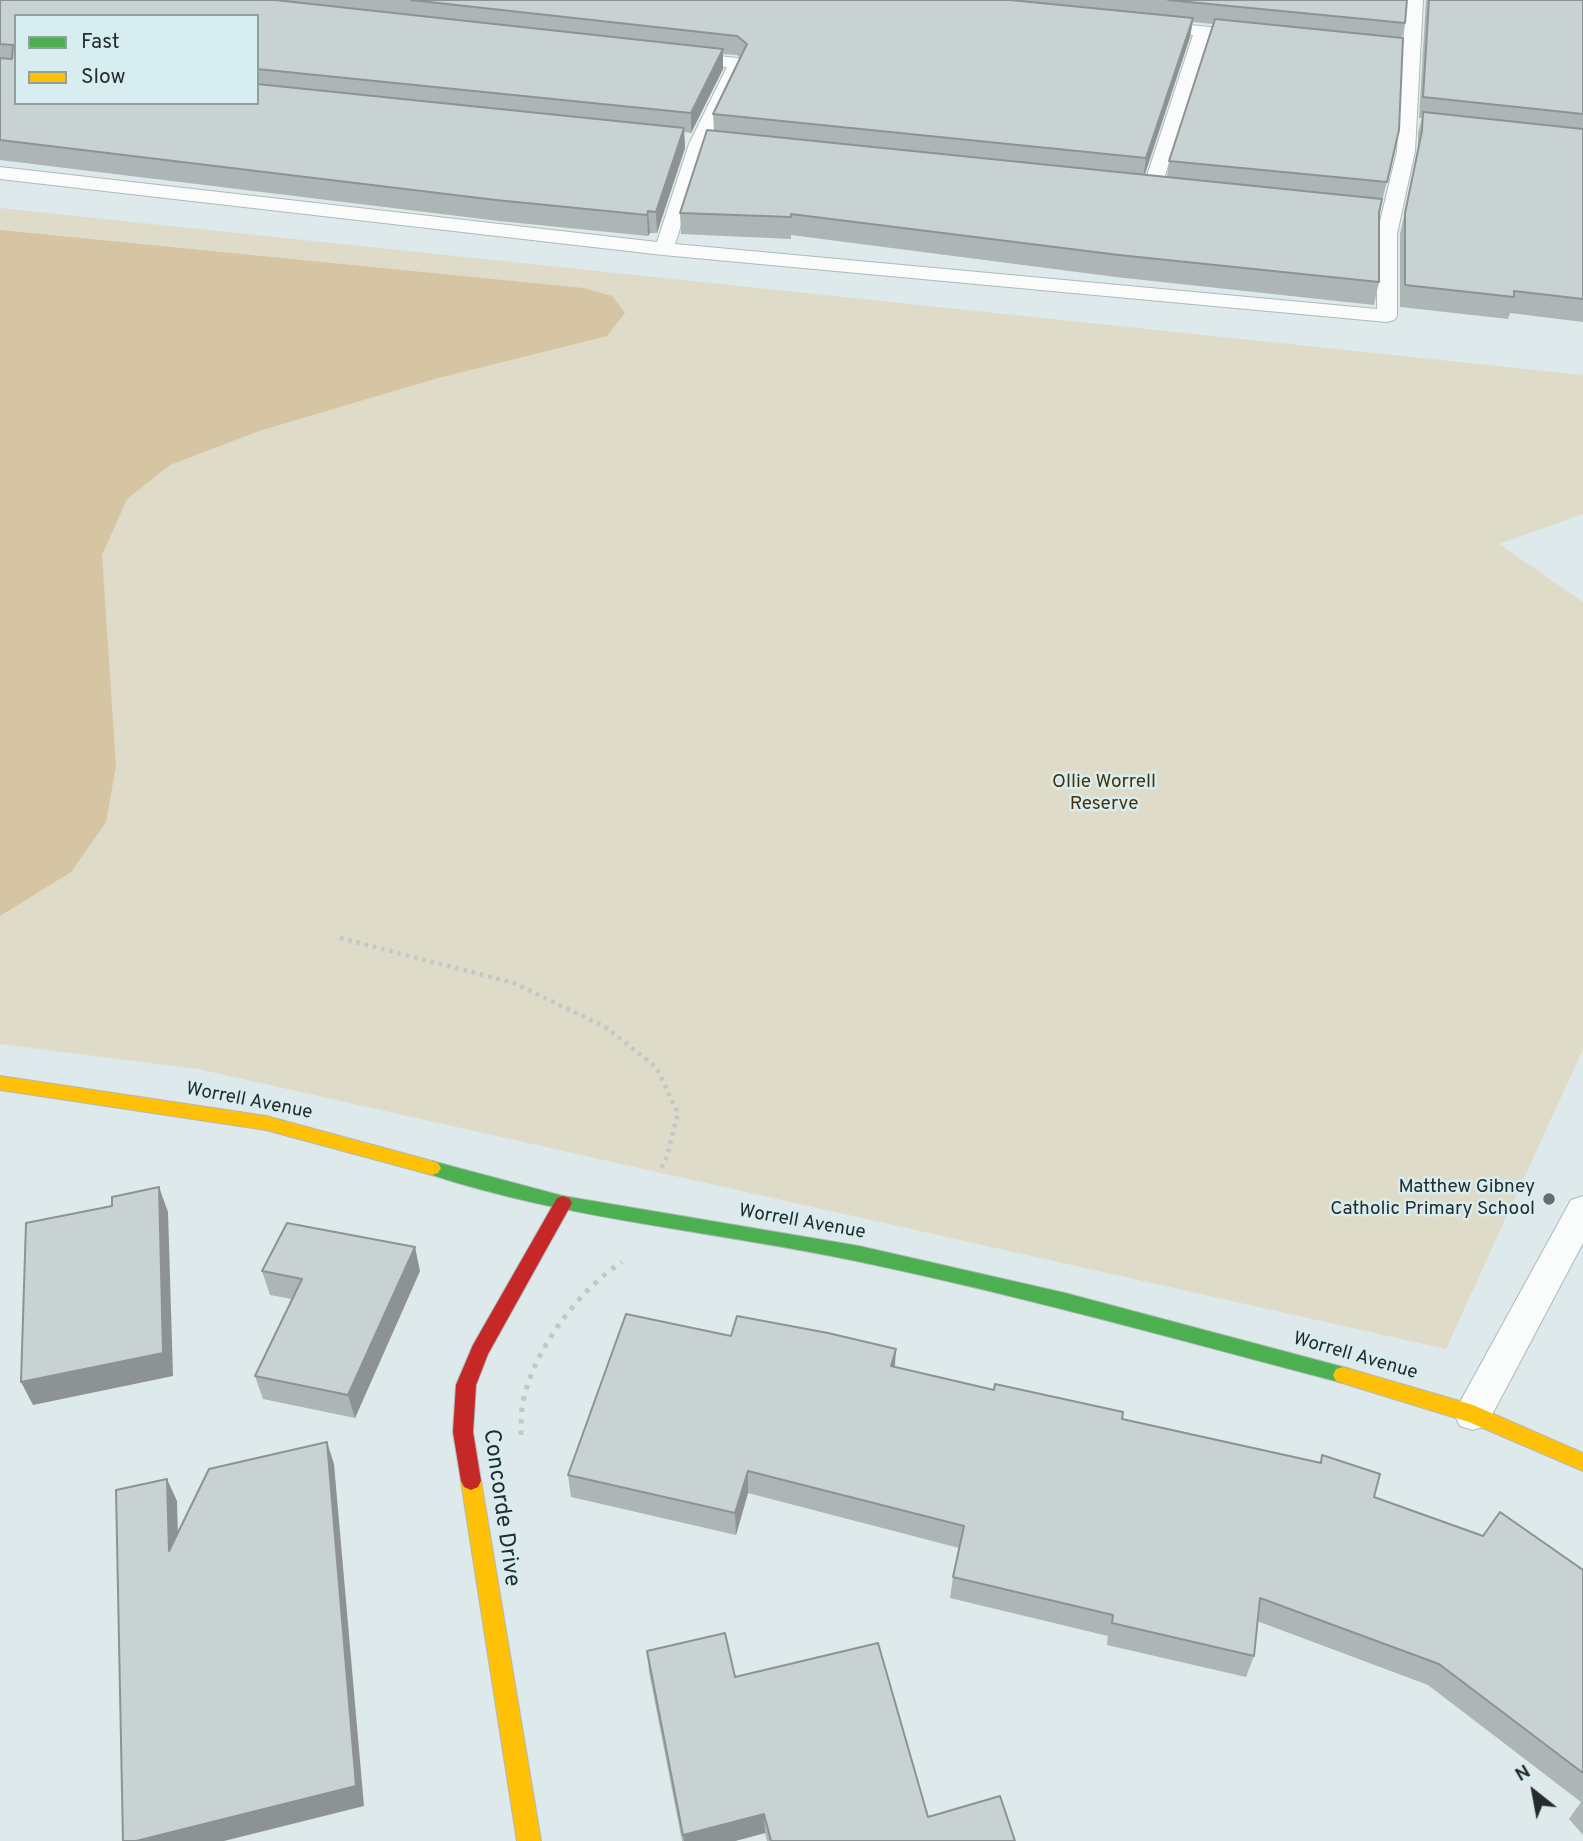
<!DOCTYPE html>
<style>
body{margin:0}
#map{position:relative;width:1583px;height:1841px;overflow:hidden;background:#dde9ea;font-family:Overpass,sans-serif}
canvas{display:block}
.legend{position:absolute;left:14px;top:14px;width:245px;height:91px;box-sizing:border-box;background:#d8edef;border:2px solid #90a0a1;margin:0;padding:9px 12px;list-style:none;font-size:21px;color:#242c2d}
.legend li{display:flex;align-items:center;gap:14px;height:35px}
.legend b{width:35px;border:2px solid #90a0a1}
.north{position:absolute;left:1499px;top:1757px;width:70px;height:70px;-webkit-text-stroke:5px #d8edef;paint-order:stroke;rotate:329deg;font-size:19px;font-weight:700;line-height:28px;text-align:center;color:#242c2d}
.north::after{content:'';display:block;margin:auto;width:24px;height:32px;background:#242c2d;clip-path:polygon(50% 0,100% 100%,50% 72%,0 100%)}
</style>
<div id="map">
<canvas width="1583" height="1841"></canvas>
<ul class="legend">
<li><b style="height:9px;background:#4caf50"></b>Fast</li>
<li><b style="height:9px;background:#ffc107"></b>Slow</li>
</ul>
<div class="north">N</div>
</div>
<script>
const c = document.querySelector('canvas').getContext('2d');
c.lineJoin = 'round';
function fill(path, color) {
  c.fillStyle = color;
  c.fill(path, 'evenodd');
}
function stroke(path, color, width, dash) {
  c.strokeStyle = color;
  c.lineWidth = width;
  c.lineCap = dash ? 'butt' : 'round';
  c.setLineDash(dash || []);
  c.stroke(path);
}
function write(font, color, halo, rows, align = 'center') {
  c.font = font + ' Overpass,sans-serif';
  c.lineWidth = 5;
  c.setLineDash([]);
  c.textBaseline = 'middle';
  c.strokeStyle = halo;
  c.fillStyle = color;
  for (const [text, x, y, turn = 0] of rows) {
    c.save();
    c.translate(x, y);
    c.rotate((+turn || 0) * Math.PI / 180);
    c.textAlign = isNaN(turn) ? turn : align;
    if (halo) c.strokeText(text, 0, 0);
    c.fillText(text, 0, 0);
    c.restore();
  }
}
const green = new Path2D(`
 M0 208 1583 375V514L1499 544 1583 602V1049L1446 1349 198 1069 0 1044Z`);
const water = new Path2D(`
 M0 230 583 288 612 296 625 313 607 336 438 378 259 431 170 465 127 499 102 555 116 766 106 822 71 872 0 916Z`);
const pathFar1 = new Path2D(`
 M340 938 514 983 605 1027 656 1067 678 1113 667 1156 660 1171`);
const path = new Path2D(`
 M521 1435C521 1426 521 1417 522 1408 530 1354 578 1290 622 1262`);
const lane = new Path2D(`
 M1407 0H1423L1415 151 1397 234V316L1394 320 1387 322 663 255 0 179V167L657 242 689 144 727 67 677 61 675 57 677 53 683 52 737 58 745 63 707 144 675 244 1377 309V234L1397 151 1402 55 1363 52 1355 47 1363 42 1403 45Z
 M1150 21 1250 31 1258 36 1250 41 1209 37 1161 188 1152 194 1143 188 1193 35 1144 29 1142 26Z
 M1583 1196V1243L1486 1426 1473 1430 1460 1426 1454 1414 1460 1402 1571 1200Z`);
const fast = new Path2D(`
 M432 1161 563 1196 859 1246 1065 1293 1343 1367 1350 1369 1353 1375 1350 1381 1343 1383C1183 1341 1023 1296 861 1262 716 1231 567 1220 426 1173L423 1168 426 1163Z`);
const slow = new Path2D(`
 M0 1076 266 1116 432 1161 438 1163 441 1168 438 1173 432 1175 266 1130 0 1090Z
 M1343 1367 1473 1405 1583 1453V1471L1469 1422 1336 1381 1333 1375 1336 1369Z
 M471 1472 478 1475 481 1481 541 1841H517L461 1481 464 1475Z`);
const jam = new Path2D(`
 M563 1196 569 1198 572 1203 488 1354 476 1385 473 1432 481 1481 478 1487 471 1490 464 1487 461 1481 453 1432 456 1385 473 1345 557 1198Z`);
const wall = new Path2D(`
 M0 0H1407L1405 23 1402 37 1399 130 1379 214V282L1374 305 1116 277 791 235V239L681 234 680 213 714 131 713 114 740 58 737 55 723 54V69L691 133 684 132 685 148 657 233H650L648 236 499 221 0 160ZM16 16H257V103ZM1193 22 1213 24 1169 161 1167 177 1145 175 1190 37Z
 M1426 0H1583V322L1510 313 1508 319 1400 307V234L1418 152V133L1422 118H1419Z
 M262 1271H420L355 1418 263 1399 255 1376 292 1299 270 1295Z
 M731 1336 896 1349 895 1367 994 1390 1320 1462 1322 1455 1374 1497 1583 1570V1835L1569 1819 1581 1802 1428 1685 1257 1621 1254 1656 1246 1677 1107 1645 1108 1636 950 1598 953 1577 959 1548 748 1493 736 1535 571 1497 568 1475Z
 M647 1651 735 1677 928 1817 1015 1841H767L765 1833 735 1841H682L649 1672Z`);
const shadedWall = new Path2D(`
 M1193 18 1190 37 1143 179 1146 158Z
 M723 49V69L691 133V113Z
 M684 128 685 148 657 233 656 212Z
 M648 211 650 233 648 236 647 215Z
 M159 1187 168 1212 173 1376 33 1405 21 1382Z
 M415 1247 420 1271 355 1418 348 1395Z
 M896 1349 894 1373 891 1366Z
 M327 1442 334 1464 364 1806 224 1841H136Z
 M748 1471V1493L736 1535 735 1513Z
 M167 1479 177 1501 179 1573 169 1551Z
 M764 1814 765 1833 735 1841H684L683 1835Z`);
const building = new Path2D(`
 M0 0H275L723 49 691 113 257 69V16H16V103H257V84L684 128 656 212 648 211 647 215 496 200 0 140V58L12 59 13 45 0 44Z
 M411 0H1010L1193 18 1146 158 713 114 747 44 737 36Z
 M1168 0H1407L1405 23Z
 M1429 0H1583V114L1423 97Z
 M1215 19 1403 38 1399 130 1387 182 1169 161Z
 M1423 112 1583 129V299L1514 291V297L1405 285V213L1422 131Z
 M707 130 1382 199 1379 213V282L1119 255 791 214V217L680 213Z
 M159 1187 163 1353 21 1382 26 1223 112 1206V1197Z
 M287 1223 415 1247 348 1395 255 1376 302 1279 262 1271Z
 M626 1314 731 1336 737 1316 828 1333 896 1349 891 1366 994 1390 995 1384 1123 1412 1122 1419 1321 1463 1322 1455 1380 1474 1374 1497 1483 1536 1500 1512 1583 1570V1773L1439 1664 1260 1598 1254 1656 1112 1623 1113 1615 953 1577 964 1526 748 1471 735 1513 568 1475Z
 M327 1442 356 1786 136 1841H123L116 1490 167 1479 169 1551 209 1469Z
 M725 1633 735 1677 878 1643 928 1817 1000 1796 1015 1841H771L764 1814 683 1835 647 1651Z`);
const markers = [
 [1549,1199,7,"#656e6f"]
];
const parkNames = [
 ["Ollie Worrell",1104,783],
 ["Reserve",1104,805]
];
const streetNames = [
 ["Worrell Avenue",249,1102,11],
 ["Worrell Avenue",802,1223,10],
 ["Worrell Avenue",1355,1357,16]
];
const poiNames = [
 ["Matthew Gibney",1535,1188],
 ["Catholic Primary School",1535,1210]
];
const nearStreetnames = [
 ["Concorde Drive",500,1508,82]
];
fill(green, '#dfdbc9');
fill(water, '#d5c5a2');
stroke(lane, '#b0b9ba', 2);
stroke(fast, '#b0b9ba', 2);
stroke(slow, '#b0b9ba', 2);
stroke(jam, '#b0b9ba', 2);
stroke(pathFar1, '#c2c7c8', 4.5, [3.5, 5]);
stroke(path, '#c2c7c8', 5, [4.5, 7]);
fill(lane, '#fafcfc');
fill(fast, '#4caf50');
fill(slow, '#ffc107');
fill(jam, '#c62828');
fill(wall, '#adb5b5');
fill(shadedWall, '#8d9394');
fill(building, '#c9d2d3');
stroke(building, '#8d9394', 2);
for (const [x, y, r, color] of markers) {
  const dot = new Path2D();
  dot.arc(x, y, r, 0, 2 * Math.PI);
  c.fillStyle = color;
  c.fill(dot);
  stroke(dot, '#d8edef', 2.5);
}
write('19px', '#453208', '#d8edef', parkNames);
write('19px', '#242c2d', '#d8edef', streetNames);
write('19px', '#242c2d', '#d8edef', poiNames, 'right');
write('23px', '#242c2d', '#d8edef', nearStreetnames);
</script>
